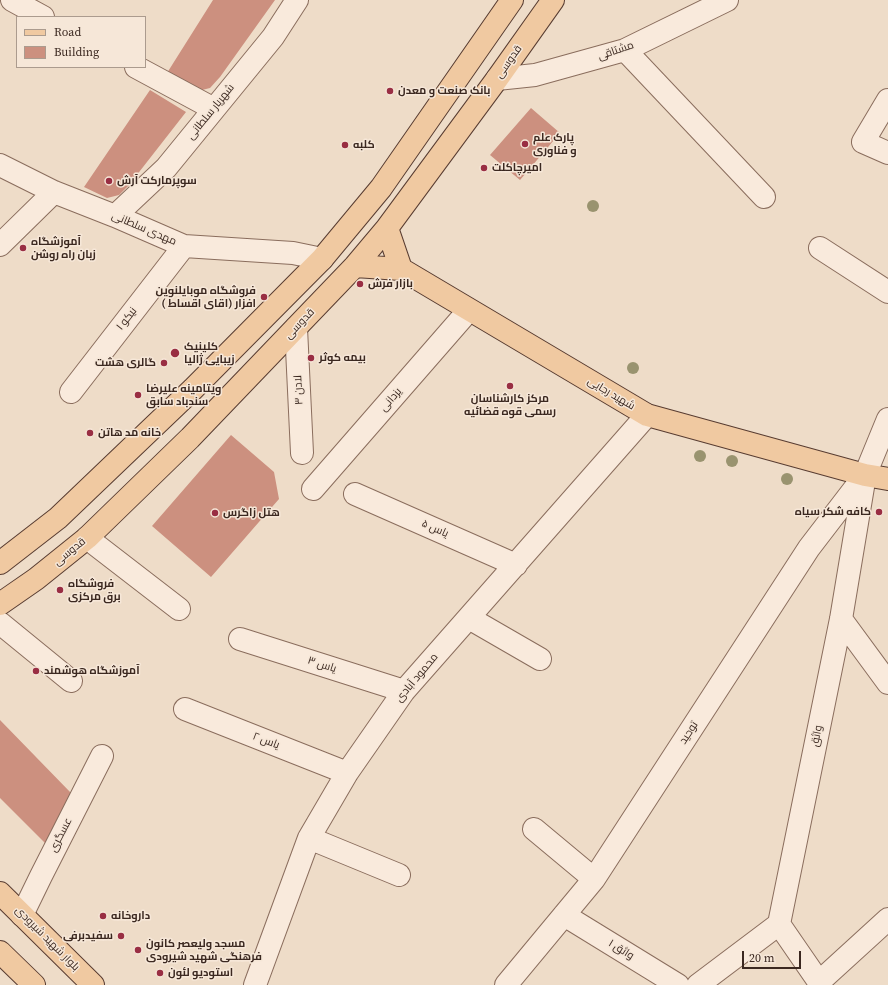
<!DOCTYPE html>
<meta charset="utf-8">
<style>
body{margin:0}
#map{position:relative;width:888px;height:985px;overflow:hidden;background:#eedcc8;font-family:"Source Serif 4",serif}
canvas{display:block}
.legend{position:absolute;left:16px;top:16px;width:130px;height:52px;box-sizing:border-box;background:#f6e7d8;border:1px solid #ab9b8e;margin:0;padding:5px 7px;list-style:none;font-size:12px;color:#3b2820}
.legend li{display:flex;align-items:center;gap:8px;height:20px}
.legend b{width:20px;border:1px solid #ab9b8e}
.scale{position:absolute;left:742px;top:951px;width:59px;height:18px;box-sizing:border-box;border:2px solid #3b2820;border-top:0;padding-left:5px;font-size:12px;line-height:14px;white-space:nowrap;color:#3b2820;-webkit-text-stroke:3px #f6e7d8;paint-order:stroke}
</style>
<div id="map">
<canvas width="888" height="985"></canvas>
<ul class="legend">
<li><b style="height:5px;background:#f0c9a1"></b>Road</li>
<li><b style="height:11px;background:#cc907f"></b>Building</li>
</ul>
<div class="scale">20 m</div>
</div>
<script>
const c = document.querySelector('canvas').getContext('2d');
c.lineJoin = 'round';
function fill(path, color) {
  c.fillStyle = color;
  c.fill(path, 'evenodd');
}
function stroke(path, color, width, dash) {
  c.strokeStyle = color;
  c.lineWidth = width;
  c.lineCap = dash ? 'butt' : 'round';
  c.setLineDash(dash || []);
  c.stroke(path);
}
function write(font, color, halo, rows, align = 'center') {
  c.font = font + ' "Source Serif 4",Cairo,serif';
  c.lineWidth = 3;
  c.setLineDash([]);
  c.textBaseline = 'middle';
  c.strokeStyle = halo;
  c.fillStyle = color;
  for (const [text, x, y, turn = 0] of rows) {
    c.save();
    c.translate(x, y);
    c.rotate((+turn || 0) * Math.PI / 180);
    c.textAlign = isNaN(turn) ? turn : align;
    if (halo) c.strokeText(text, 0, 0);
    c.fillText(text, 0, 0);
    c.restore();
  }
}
const building = new Path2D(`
 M213 0H275L220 77 210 88 198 91 167 73Z
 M150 90 186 112 129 185 119 195 107 198 84 187Z
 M531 108 560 133 520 180 490 155Z
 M231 435 274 472 279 499 211 577 152 526Z
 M0 720 71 793 46 844 0 798Z`);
const minor = new Path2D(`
 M12 0 43 17
 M625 50 764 197
 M136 67 214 109
 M497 79 535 75 625 50 727 0
 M888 100 863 142 888 153
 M0 165 54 192 115 216 184 246 293 253 322 259
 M115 216 166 168 273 37 297 0
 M0 245 54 192
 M820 248 888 292
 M296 328 302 453
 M71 392 184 246
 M313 489 469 310
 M355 494 516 565
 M87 538 179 609
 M469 618 540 659
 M841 619 888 683
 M0 623 71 681
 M240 639 404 691
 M185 709 347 773
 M534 829 594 879
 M309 838 399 875
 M22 915 41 876 102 756
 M564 915 678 985
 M819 982 888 919
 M255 985 309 838 347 773 404 691 647 415
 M506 985 594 879 809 548 865 475
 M698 985 779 924
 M821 985 779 924 841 619 865 475 888 419`);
const major = new Path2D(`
 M387 228 401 269
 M355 266 401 269 647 415 865 475 888 479
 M0 563 58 518 193 389 322 259 381 188 512 0
 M0 604 36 579 87 538 190 438 355 266 387 228 497 79 553 0
 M0 893 93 985
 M0 952 34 985`);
const trees = [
 [593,206],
 [633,368],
 [700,456],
 [732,461],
 [787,479]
];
const markers = [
 [390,91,4,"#992e43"],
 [525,144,4,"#992e43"],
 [345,145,4,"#992e43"],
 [484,168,4,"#992e43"],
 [109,181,4,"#992e43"],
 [23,248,4,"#992e43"],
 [360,284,4,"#992e43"],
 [264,297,4,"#992e43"],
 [175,353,5,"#992e43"],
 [311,358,4,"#992e43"],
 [164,363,4,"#992e43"],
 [510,386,4,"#992e43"],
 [138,395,4,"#992e43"],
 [90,433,4,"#992e43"],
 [879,512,4,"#992e43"],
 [215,513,4,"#992e43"],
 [60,590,4,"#992e43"],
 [36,671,4,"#992e43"],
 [103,916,4,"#992e43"],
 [121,936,4,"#992e43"],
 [138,950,4,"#992e43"],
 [160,973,4,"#992e43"]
];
const streetNames = [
 ["مشتاقی",616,51,-19],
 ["قدوسی",509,62,-55],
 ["شهریار سلطانی",211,112,-51],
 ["مهدی سلطانی",144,229,23],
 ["نیکو ۱",127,319,-52],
 ["قدوسی",300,324,-46],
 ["لادن ۳",299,390,-93],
 ["شهید رجایی",611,394,31],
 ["یزدانی",391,400,-49],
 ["یاس ۵",435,529,24],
 ["قدوسی",70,552,-39],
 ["یاس ۳",322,665,18],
 ["محمود آبادی",417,678,-50],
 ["توحید",689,733,-57],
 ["واثق",817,736,-79],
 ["یاس ۲",266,741,21],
 ["عسگری",61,835,-63],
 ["بلوار شهید شیرودی",47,939,45],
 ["واثق ۱",621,950,32]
];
const poiNames = [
 ["بانک صنعت و معدن",398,91],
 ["پارک علم",533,138],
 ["و فناوری",533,151],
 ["کلبه",353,145],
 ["امیرچاکلت",492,168],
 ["سوپرمارکت آرش",117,181],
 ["آموزشگاه",31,242],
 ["زبان راه روشن",31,255],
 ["بازار فرش",368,284],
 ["فروشگاه موبایلنوین",256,291,"right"],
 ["افزار (اقای اقساط )",256,304,"right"],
 ["کلینیک",184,347],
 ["زیبایی ژالیا",184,360],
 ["بیمه کوثر",319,358],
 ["گالری هشت",156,363,"right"],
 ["ویتامینه علیرضا",146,389],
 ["سندباد سابق",146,402],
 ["مرکز کارشناسان",510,399,"center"],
 ["رسمی قوه قضائیه",510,412,"center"],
 ["خانه مد هاتن",98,433],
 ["کافه شکر سیاه",871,512,"right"],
 ["هتل زاگرس",223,513],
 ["فروشگاه",68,584],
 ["برق مرکزی",68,597],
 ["آموزشگاه هوشمند",44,671],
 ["داروخانه",111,916],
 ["سفیدبرفی",113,936,"right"],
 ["مسجد ولیعصر کانون",146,944],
 ["فرهنگی شهید شیرودی",146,957],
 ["استوديو لئون",168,973]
];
fill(building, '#cc907f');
stroke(minor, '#8a6d5d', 24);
stroke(major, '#583c31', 24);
stroke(minor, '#f9eadc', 22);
stroke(major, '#f0c9a1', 22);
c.fillStyle = '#99936f';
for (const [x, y] of trees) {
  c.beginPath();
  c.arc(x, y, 6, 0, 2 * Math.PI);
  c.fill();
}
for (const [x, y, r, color] of markers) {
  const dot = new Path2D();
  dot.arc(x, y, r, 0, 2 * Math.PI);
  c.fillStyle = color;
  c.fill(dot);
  stroke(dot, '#f6e7d8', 1.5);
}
write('11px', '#3b2820', '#f6e7d8', streetNames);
write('bold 11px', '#3b2820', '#f6e7d8', poiNames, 'left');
</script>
